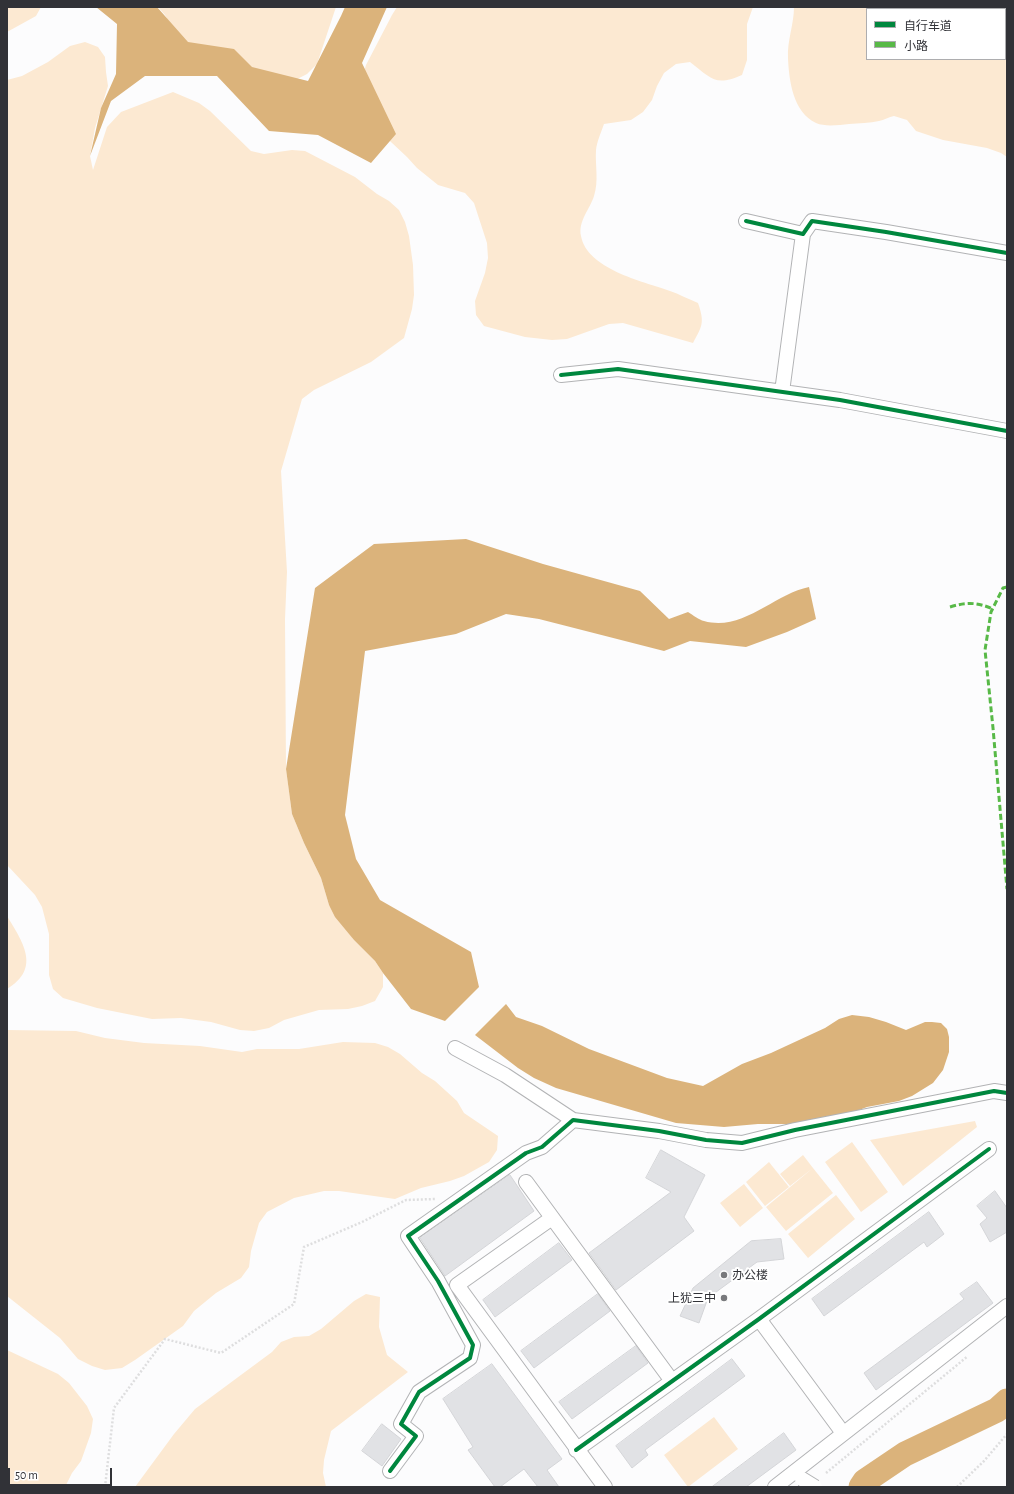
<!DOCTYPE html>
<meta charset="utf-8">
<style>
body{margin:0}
#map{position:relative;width:1014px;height:1494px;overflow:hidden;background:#fcfcfd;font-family:"Alegreya Sans","Noto Sans SC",sans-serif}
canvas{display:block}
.frame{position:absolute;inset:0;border:8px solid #313237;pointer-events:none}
.legend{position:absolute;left:866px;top:8px;width:140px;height:52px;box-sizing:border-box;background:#fff;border:1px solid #adadaf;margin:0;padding:5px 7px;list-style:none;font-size:12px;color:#313237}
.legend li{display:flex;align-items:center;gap:8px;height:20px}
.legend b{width:20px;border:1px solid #adadaf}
.scale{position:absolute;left:8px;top:1468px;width:104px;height:18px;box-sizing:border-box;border:2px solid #313237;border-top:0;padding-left:5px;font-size:12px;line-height:14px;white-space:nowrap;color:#313237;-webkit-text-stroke:3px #fff;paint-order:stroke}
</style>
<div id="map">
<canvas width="1014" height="1494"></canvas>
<div class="frame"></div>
<ul class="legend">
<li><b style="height:5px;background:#00873e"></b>自行车道</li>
<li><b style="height:5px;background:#58b947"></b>小路</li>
</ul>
<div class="scale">50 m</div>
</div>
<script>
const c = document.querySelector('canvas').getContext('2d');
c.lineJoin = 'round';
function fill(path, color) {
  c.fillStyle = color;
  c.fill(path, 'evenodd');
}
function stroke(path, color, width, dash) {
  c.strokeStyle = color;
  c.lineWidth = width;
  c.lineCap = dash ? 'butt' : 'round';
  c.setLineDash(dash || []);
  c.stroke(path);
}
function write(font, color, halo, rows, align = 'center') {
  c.font = font + ' "Alegreya Sans","Noto Sans SC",sans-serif';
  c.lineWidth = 4;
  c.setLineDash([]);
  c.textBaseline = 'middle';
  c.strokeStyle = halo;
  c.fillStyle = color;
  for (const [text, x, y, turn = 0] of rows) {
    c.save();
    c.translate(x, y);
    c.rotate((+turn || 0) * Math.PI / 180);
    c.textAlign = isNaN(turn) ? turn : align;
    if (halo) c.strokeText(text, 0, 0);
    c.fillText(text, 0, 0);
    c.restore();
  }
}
const green = new Path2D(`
 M7 7H41L36 16 7 32Z
 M158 7H336L317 64 307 74 282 87 178 40 165 15Z
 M397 7H753L747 24V60L742 75C715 87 711 78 690 62L676 64 664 73 657 86 652 100 643 112 631 120 604 124C601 133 597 141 596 150 595 165 599 181 594 196 590 209 578 221 581 236 587 269 642 281 670 291 679 294 688 299 698 303 705 323 702 326 693 343L623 323 609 324 567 339 552 340 525 337 484 326 476 315 475 301 485 273 488 258 487 243 474 203 465 193 438 185 417 168 407 157 376 128 358 91 366 65 392 15Z
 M794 7H1007V157L1001 153 987 148 943 140 916 131 907 120 894 116C889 117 884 120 879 121 870 123 859 123 849 124 839 125 825 127 816 123 793 112 789 81 788 58 787 41 794 24 794 7ZM867 9H1005V59H867Z
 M85 42 98 47 105 57 106 72 108 86 95 128 90 156 93 170 107 127 121 112 173 92 199 103 210 111 251 151 264 154 292 150 305 151 355 177 377 194 389 201 399 210 405 222 409 236 413 265 414 295 412 309 404 338 371 362 314 390 302 399 281 471 287 572 285 619 286 769 292 814 304 843 321 878 329 905 354 940 375 961 383 973V987L375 1001 362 1006 348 1009 319 1010 284 1020 269 1028 254 1031 240 1030 211 1022 181 1018 152 1019 97 1008 63 998 53 989 49 975V934L42 907 35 895 7 865V80L22 76 48 62 70 46Z
 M7 916C22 941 42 968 7 989Z
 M7 1030 76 1031 105 1038 144 1043 200 1046 242 1052 257 1049H299L343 1042 375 1043 388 1047 400 1054 422 1073 435 1081 457 1101 464 1113 498 1136 497 1150 489 1162 464 1176 450 1181 421 1188 395 1199 339 1191H324L294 1198 267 1212 259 1223 251 1251 249 1267 241 1278 216 1293 194 1311 183 1326 135 1360 122 1368 105 1370 92 1366 78 1359 60 1338 7 1296Z
 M975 1121 977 1127 903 1186 870 1140Z
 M852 1142 888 1192 861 1212 825 1162Z
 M803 1155 813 1168 790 1186 780 1174Z
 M769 1162 789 1187 765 1206 746 1182Z
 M813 1168 833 1193 786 1231 766 1207Z
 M744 1184 763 1208 740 1227 720 1203Z
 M836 1195 855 1219 808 1258 788 1234Z
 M366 1294 380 1297 379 1327 387 1355 408 1372 331 1431 324 1460 323 1473 326 1487H135L174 1434 195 1409 272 1352 281 1342 294 1337 309 1336 321 1329 354 1301Z
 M7 1350 58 1374 69 1383 87 1406 93 1419 91 1433 81 1461 72 1473 65 1487H7Z
 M714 1417 738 1449 688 1487 664 1455Z`);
const water = new Path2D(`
 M96 7H157L188 42 234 49 252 67 308 81 341 16 345 7H387L362 63 396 134 371 163 318 135 269 131 217 76H145L111 101 90 156 101 108 116 74 117 24Z
 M466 539 543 564 640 591 669 619 688 612C693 615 699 620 704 621 743 632 774 594 809 587L816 619 787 632 746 647 690 641 664 651 539 619 506 614 456 634 365 651 345 815 356 859 380 900 471 952 479 987 445 1021 411 1009 383 973 375 961 354 940 335 917 329 905 321 878 304 843 292 814 286 769 315 588 374 544Z
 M506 1004 516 1017 542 1026 589 1049 667 1078 703 1086 742 1064 771 1053 825 1028 839 1019 852 1015 869 1017 886 1022 906 1030 925 1022H932L941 1023 947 1029 949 1037V1052L943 1070 933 1083 912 1096 899 1101 867 1107 841 1117 790 1124H758L724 1127 676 1123 556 1088 534 1078 518 1068 475 1035Z`);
const river = new Path2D(`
 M861 1487 865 1481 905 1454 997 1410 1007 1401`);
const building = new Path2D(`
 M661 1150 705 1175 684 1217 694 1231 616 1290 589 1253 671 1192 646 1178Z
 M510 1175 534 1211 445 1276 420 1238Z
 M995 1191 1007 1208V1232L990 1242 980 1224 987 1218 977 1206Z
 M929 1212 944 1234 927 1247 924 1242 824 1316 812 1299Z
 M781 1239 784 1259 757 1262 708 1298 699 1323 680 1316 693 1288 751 1241Z
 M559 1243 572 1260 495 1317 483 1300Z
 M977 1282 993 1303 876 1390 864 1373 964 1299 960 1294Z
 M598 1294 610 1311 534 1368 521 1351Z
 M636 1346 648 1363 572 1419 559 1402Z
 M732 1359 745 1376 645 1450 648 1455 632 1468 616 1446Z
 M492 1364 562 1459 547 1470 559 1487H538L524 1469 500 1487H495L468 1450 473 1447 443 1399Z
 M382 1424 401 1439 382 1466 362 1451Z
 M784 1433 796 1450 746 1487H712Z`);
const path = new Path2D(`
 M826 1473 968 1356
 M105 1487 114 1408 165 1339 221 1353 294 1304 304 1247 362 1222 406 1200 436 1199
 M957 1487 984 1461 1007 1434`);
const minor = new Path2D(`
 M746 221 803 234 812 221 886 232 1007 253
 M561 375 618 369 840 400 1007 431
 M782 392 803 234
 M455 1048 505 1075 573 1120
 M526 1182 672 1381
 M552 1218 457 1285 605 1487
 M759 1319 843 1433
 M576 1450 759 1319 989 1149
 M390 1471 416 1436 401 1424 419 1392 470 1358 473 1345 438 1281 408 1236 526 1153 542 1147 573 1120 659 1131 706 1140 742 1143 795 1130 994 1091 1007 1093
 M775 1487 1007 1306`);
const minorBridge = new Path2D(`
 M802 1479 815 1487`);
const quiet = new Path2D(`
 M1007 587 1003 588 991 612 985 650 993 728 1007 889
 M950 607C966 602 977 602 993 609`);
const cycleway = new Path2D(`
 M746 221 803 234 812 221 886 232 1007 253
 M561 375 618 369 840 400 1007 431
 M576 1450 759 1319 989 1149
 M390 1471 416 1436 401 1424 419 1392 470 1358 473 1345 438 1281 408 1236 526 1153 542 1147 573 1120 659 1131 706 1140 742 1143 795 1130 994 1091 1007 1093`);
const markers = [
 [724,1275,4,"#78797c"],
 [724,1298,4,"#78797c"]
];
const poiNames = [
 ["办公楼",732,1275],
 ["上犹三中",716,1298,"right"]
];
fill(green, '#fce9d2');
fill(water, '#dbb37b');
stroke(river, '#dbb37b', 25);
fill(building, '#e1e2e5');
stroke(building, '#d4d5d8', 1);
stroke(minor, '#b2b3b5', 16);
stroke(path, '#dededf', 2.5, [2, 2]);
stroke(minor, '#fff', 14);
stroke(minorBridge, '#b2b3b5', 16, []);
stroke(minorBridge, '#fff', 14);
stroke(quiet, '#58b947', 3, [6, 3]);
stroke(cycleway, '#00873e', 4);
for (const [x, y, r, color] of markers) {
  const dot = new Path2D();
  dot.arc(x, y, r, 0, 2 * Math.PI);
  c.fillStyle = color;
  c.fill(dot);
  stroke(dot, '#fff', 1.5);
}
write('12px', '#313237', '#fff', poiNames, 'left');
</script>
